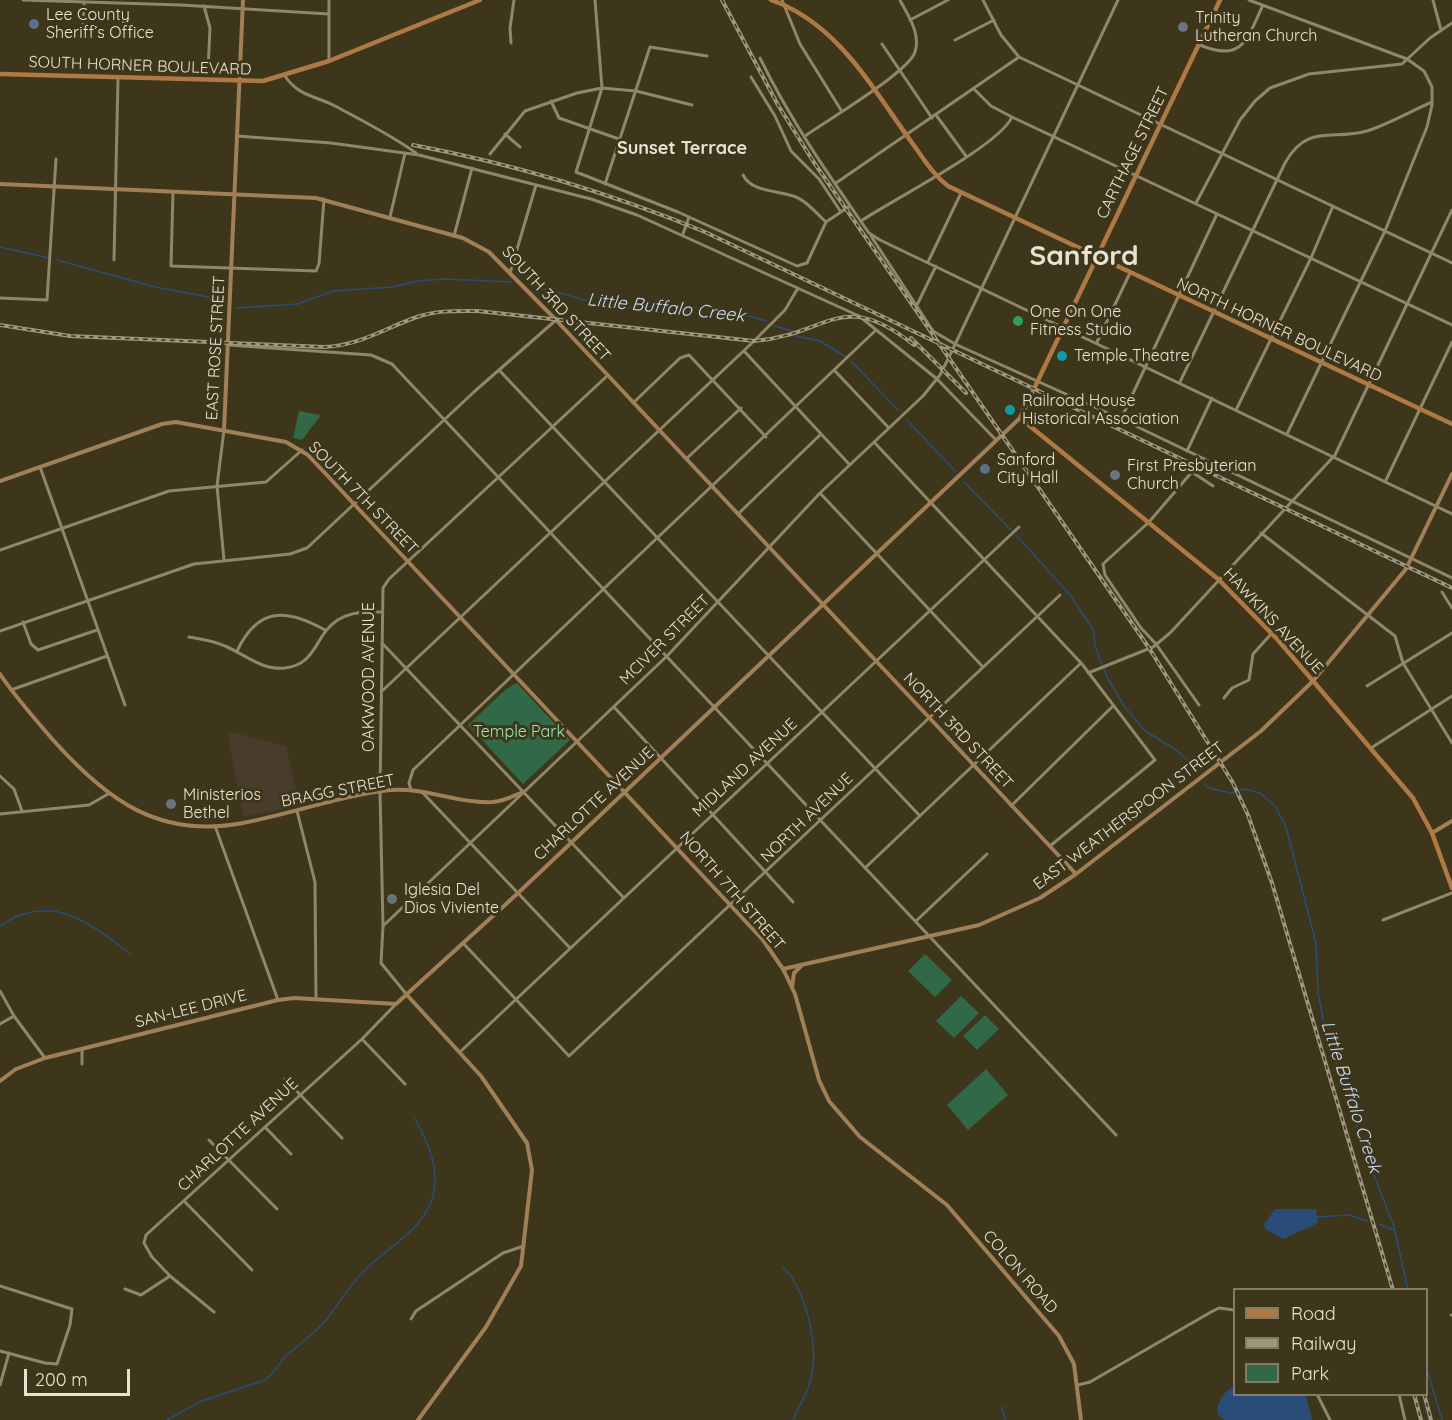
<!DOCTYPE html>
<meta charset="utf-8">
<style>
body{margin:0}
#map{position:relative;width:1452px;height:1420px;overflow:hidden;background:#3e361b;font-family:Quicksand,sans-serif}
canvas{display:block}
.legend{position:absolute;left:1233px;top:1288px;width:195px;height:108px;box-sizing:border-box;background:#3e361b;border:2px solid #827b65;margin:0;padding:8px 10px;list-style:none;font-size:18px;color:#e7e3d3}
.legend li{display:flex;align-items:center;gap:12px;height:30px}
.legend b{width:30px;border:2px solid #827b65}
.scale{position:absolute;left:24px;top:1369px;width:106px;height:27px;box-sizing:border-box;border:3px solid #e7e3d3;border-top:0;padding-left:8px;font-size:18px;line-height:21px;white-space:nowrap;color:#e7e3d3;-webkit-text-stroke:4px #3e361b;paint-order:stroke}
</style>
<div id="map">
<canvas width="1452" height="1420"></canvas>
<ul class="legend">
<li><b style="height:8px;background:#ae7944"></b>Road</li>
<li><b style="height:8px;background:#9d9782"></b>Railway</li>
<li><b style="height:16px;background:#306848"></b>Park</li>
</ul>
<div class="scale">200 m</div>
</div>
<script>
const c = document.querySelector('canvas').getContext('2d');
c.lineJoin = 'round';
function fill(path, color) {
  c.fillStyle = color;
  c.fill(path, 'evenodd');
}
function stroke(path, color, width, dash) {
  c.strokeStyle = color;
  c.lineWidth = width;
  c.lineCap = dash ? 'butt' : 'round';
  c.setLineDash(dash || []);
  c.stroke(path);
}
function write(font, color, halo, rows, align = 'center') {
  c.font = font + ' Quicksand,sans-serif';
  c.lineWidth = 6;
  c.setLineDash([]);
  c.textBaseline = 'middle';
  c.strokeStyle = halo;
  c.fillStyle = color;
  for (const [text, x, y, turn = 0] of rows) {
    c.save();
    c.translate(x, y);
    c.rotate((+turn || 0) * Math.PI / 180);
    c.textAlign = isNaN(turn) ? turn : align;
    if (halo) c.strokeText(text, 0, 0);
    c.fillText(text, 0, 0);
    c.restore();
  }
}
const education = new Path2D(`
 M227 731 286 746 300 805 243 817Z`);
const green = new Path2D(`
 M299 411 321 415 302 440 293 438Z
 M517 683 570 740 523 784 468 725 506 689Z
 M925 954 952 980 935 997 908 971Z
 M961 996 979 1013 954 1038 936 1021Z
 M985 1015 999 1029 977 1050 963 1036Z
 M986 1069 1008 1095 968 1130 947 1105Z`);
const water = new Path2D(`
 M1275 1209H1316L1318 1223 1283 1239 1265 1229 1264 1225Z
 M1234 1387V1394L1306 1395 1312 1420H1224L1218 1414C1216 1402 1224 1391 1234 1387Z`);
const stream = new Path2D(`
 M0 247 49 258
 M57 260 155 287 214 298 225 308
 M531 285 599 304 626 308 682 306 733 311 766 321
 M235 308 298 304 333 291 393 287 418 281 444 279 511 282
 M774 326 793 331 796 336 820 341 846 357
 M851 361 898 410
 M907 420 955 471
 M964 482 1011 530
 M1016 535 1071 596 1093 629 1095 646 1107 677 1124 706 1145 731 1175 749 1195 767
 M1204 784 1209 788 1231 793 1244 789 1260 793 1275 806 1286 827 1316 943 1318 993 1323 1019 1366 1154 1394 1227 1408 1290
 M1135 803 1191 766
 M0 926C50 891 91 923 130 954
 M1316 1217 1349 1215 1367 1221
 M1379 1224 1394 1230
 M783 1267C807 1292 820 1348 810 1382 807 1395 798 1407 793 1420
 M1426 1366 1442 1420
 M1002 1407 1005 1420
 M167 1420 199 1402 265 1380C275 1374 278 1364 286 1356 300 1344 315 1333 327 1319 339 1303 349 1286 364 1271 386 1248 418 1234 431 1202 442 1174 429 1144 415 1119`);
const street = new Path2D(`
 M23 0 181 5 329 14
 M595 0 602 88 576 172 678 212 797 266 807 263 826 222 850 206
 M782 0 800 44 841 110
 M983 0 1001 35 1019 57 1452 263
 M1249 0 1407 59 1424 71 1432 87V105L1427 127 1385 231 1287 434
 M1433 0 1441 30
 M204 6 210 28 208 70
 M910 20 948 0
 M80 39 83 35 84 3
 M955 40 994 20
 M511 43 510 28 514 0
 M882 44 932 118
 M1200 45C1243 63 1247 39 1263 5
 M760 58C790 120 830 177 869 233L880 240 1452 514
 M329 61V0
 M285 76C298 96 316 96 335 106 363 121 391 135 416 153
 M751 77 775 116 791 151 819 179 841 212
 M974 89 991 106 1012 117 1452 325
 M551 101 559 118 619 139
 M936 115 966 156
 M505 134 520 147
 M237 136 331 143 419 155 591 199 637 215 859 316 937 379 996 440
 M805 136C826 121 909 72 915 52 921 33 908 16 900 0
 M490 154 525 111 577 93 602 88 636 91 692 105
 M743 175C752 193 779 190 796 197 808 202 816 213 826 222
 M836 183 1019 57
 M605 184 650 47 707 56
 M173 192 171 266 316 271 319 264 324 199
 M1196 203 1240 120 1255 101 1270 88 1309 74 1402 64 1430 38 1452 23
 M390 217 405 153
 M861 221C892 200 999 146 1012 117
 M683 234 689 217
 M454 236 472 168
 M871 236 933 331 955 344 1121 419 1452 578
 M114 260 118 78
 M928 262 961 193
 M510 273 536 185
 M0 298 47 300 56 159
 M917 305 936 266
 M1097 342 1130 273
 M228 345 371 355 392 364 1116 1135
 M744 351 849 464
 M499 370 920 816
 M835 371 888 427
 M1180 382 1285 163C1308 123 1331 141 1367 131 1389 124 1411 111 1432 102
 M633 403 680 358 689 355 766 437
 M1236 410 1311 258 1333 206
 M1121 419 1217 214
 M874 442 1082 664 1155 760 1050 846
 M1187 451 1212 398
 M686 459 741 408
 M40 467 125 705
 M1192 472 1213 486
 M1385 482 1452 342
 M820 493 983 667
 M738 514 821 434
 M1261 533 1395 636 1403 663 1452 743
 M0 550 169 491 266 482 302 450
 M224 560 217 486 224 430
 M1442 592 1452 608
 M23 622 31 644 38 650 97 630
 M0 631 194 564 290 554 307 548 475 391 556 320
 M189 637C202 639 214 641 225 646 244 654 263 671 285 668 330 663 307 607 381 612
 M382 643 623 897
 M237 651C258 607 286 608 325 630
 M1088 673 1153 647 1170 633 1335 455 1452 210
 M1367 686 1452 633
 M11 690 107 656
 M381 692 752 343 785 310 798 288
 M1224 698 1232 688 1249 680 1253 654 1272 633
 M1199 705 1156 644 1141 628 1105 575 1103 564 1149 522 1203 459
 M614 707 793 902
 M1371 748 1452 696
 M0 776 14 789 22 811
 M411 790 409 783 413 770 876 330
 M422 792 570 948
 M1011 806 1113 706
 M297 811 315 882 316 999
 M0 814 89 805 108 794
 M215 826 278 1000
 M865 868 1081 663
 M1383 920 1452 893
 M916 921 987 854
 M383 926 667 656 820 493 923 396 940 375 951 353 1118 0
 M463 943 569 1056 1060 595
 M0 991 14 1016 45 1058
 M407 995 381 963 383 926 380 792 383 588 389 579 607 376
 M0 1024 14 1016
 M362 1039 405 1084
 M82 1049V1064
 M461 1051 1019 527
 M285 1079 342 1138
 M265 1127 291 1154
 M209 1140 277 1209
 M184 1201 252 1270
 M0 1286 72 1309 70 1325 57 1364 45 1363 0 1351
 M125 1289 141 1295 170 1276
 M214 1312 170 1276 152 1257 144 1243 146 1235 362 1039 396 1004
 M1451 1315H1452
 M411 1319 416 1311 503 1253 524 1246
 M0 1385 9 1353
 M1078 1385 1090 1382 1211 1312 1219 1308 1234 1310
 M1317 1394 1330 1420
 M1399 1394 1405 1420`);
const secondary = new Path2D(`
 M0 184 316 198 463 238 489 252 556 320 1076 874
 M224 430 243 0
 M0 481 162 424 176 422 286 442 308 455 763 940 783 969 795 994 819 1080 829 1101 860 1137 947 1205 1059 1336 1074 1364 1081 1420
 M0 674C16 698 35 719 54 741 107 800 159 839 243 823 291 814 343 795 390 790 425 787 458 804 493 802 504 801 513 796 523 792
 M1432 833 1452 821
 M783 969 979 925 1040 898 1076 874 1261 731 1313 681 1406 569 1452 474
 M792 987 794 973 802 965
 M407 995 481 1076 527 1143 532 1170 521 1266 486 1327 418 1420
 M0 1081 16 1069 45 1058 278 1000 294 998 396 1004 517 894 1020 418`);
const primary = new Path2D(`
 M771 0C837 23 871 86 910 140 922 156 932 174 948 186L1452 424
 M1220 0 1020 418 1218 579 1278 640 1413 798 1432 833 1452 888
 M0 74 263 81 329 61 480 0`);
const rail = new Path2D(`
 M722 0 778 105 813 161 1149 648 1233 783 1248 815 1272 883 1393 1290
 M413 145C514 164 610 193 705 232L1452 588
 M0 325 70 336 324 347C359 346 385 328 417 317 437 310 457 311 478 311L754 341C829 335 841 287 914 345
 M911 338 966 393
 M1414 1394 1421 1420
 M1424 1394 1431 1420`);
const markers = [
 [34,24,6,"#5c6f8a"],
 [1183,27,6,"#6b7280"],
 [1018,321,6,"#2e9e5b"],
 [1062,356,6,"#0f9aa8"],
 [1010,410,6,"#0f9aa8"],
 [985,469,6,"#5c6f8a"],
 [1115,475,6,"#6b7280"],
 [171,804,6,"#6b7280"],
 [392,899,6,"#6b7280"]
];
const poiNames = [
 ["Lee County",46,15],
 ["Sheriff’s Office",46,33],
 ["Trinity",1195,18],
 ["Lutheran Church",1195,36],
 ["One On One",1030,312],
 ["Fitness Studio",1030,330],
 ["Temple Theatre",1074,356],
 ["Railroad House",1022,401],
 ["Historical Association",1022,419],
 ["Sanford",997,460],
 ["City Hall",997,478],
 ["First Presbyterian",1127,466],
 ["Church",1127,484],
 ["Ministerios",183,795],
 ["Bethel",183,813],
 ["Iglesia Del",404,890],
 ["Dios Viviente",404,908]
];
const streetNames = [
 ["SOUTH HORNER BOULEVARD",140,66,2],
 ["CARTHAGE STREET",1133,153,-64],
 ["SOUTH 3RD STREET",556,304,47],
 ["NORTH HORNER BOULEVARD",1279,330,25],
 ["EAST ROSE STREET",216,348,-87],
 ["SOUTH 7TH STREET",363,498,46],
 ["HAWKINS AVENUE",1273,621,47],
 ["MCIVER STREET",665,640,-45],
 ["OAKWOOD AVENUE",369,677,-90],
 ["NORTH 3RD STREET",958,731,47],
 ["MIDLAND AVENUE",745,768,-43],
 ["BRAGG STREET",338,791,-11],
 ["CHARLOTTE AVENUE",594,804,-43],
 ["EAST WEATHERSPOON STREET",1129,816,-37],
 ["NORTH AVENUE",807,818,-44],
 ["NORTH 7TH STREET",732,891,49],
 ["SAN-LEE DRIVE",191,1009,-14],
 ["CHARLOTTE AVENUE",238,1135,-43],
 ["COLON ROAD",1020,1272,49]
];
const parkNames = [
 ["Temple Park",519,732]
];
const neighbourhoodNames = [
 ["Sunset Terrace",682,149]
];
const waterNames = [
 ["Little Buffalo Creek",666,308,6],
 ["Little Buffalo Creek",1351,1097,72]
];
const townNames = [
 ["Sanford",1084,257]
];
fill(education, '#483c2d');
fill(green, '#306848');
fill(water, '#294d78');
stroke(stream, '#294d78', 1.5);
stroke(street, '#8f8769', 3);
stroke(secondary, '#9f8057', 4);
stroke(primary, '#ae7944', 4.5);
stroke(rail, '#9d9782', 4);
stroke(rail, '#3e361b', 1.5, [4.5]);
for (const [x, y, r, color] of markers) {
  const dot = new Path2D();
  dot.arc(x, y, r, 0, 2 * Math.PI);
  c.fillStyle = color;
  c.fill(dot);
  stroke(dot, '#3e361b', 2);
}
write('16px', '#e7e3d3', '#3e361b', poiNames, 'left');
write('16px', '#e7e3d3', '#3e361b', streetNames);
write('16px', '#93eab5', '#3e361b', parkNames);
write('bold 18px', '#e7e3d3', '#3e361b', neighbourhoodNames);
write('italic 18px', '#c6ddf9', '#3e361b', waterNames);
write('bold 28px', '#e7e3d3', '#3e361b', townNames);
</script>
